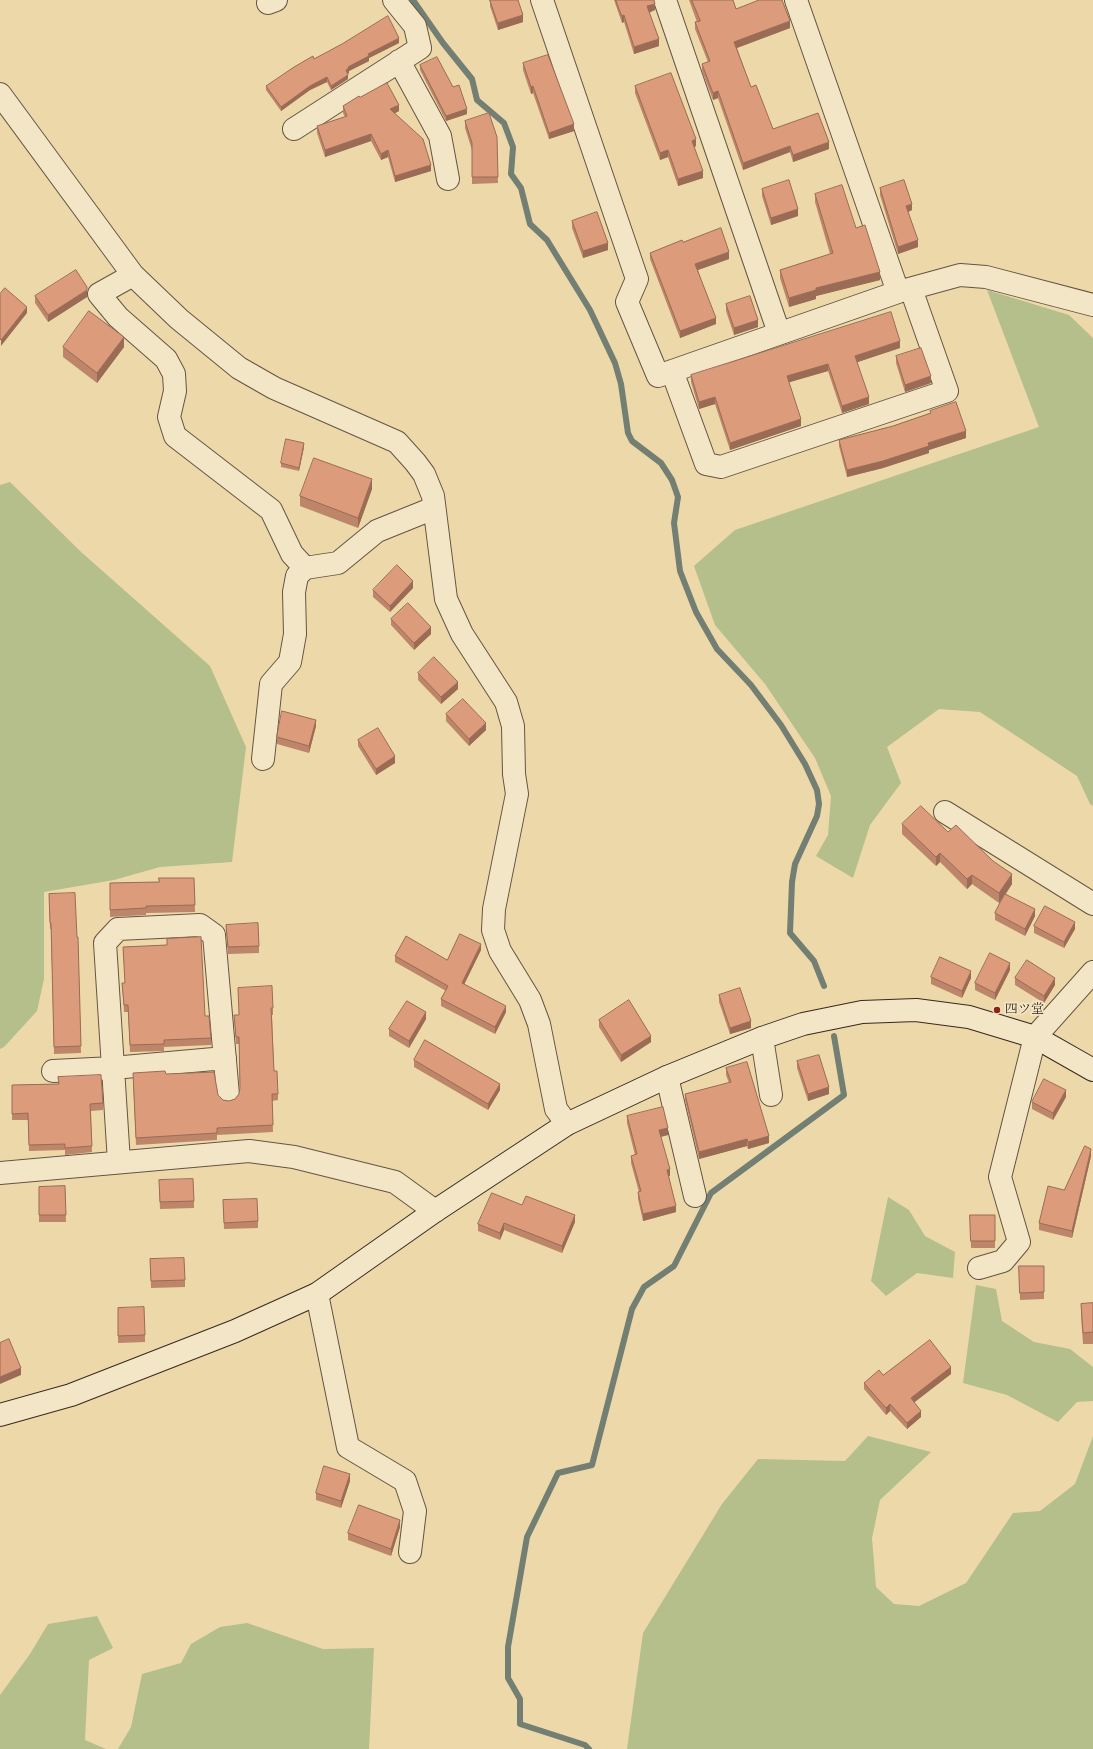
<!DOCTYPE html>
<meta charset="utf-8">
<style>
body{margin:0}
canvas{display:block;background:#edd8a9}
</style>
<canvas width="1093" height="1749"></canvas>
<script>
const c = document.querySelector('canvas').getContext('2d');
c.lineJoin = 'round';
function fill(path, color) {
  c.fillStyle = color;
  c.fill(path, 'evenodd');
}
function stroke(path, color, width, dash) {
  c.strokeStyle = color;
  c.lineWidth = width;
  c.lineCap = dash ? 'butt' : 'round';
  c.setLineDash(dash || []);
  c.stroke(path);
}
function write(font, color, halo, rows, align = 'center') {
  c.font = font + ' Cardo,"Noto Serif JP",serif';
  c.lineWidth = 3.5;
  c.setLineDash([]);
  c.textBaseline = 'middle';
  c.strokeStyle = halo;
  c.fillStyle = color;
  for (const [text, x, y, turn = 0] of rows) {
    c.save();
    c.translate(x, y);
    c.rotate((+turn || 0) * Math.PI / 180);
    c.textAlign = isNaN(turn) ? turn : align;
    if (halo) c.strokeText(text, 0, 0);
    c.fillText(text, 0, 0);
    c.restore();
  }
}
const green = new Path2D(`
 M987 290 1069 315 1093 338V806L1090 804 1077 776 980 712 939 709 887 747 901 783 870 825 853 878 816 856 828 835 831 796 815 758 765 684 715 625 694 566 735 530 1039 427Z
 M10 482 80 551 210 666 246 747 232 862 160 867 114 880 44 892V979L37 1011 4 1047 0 1049V485Z
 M888 1197 909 1210 925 1236 955 1252 953 1278 917 1273 886 1296 871 1281Z
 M976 1285 996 1289 1002 1321 1034 1342 1070 1349 1093 1367V1401L1077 1402 1058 1422 1007 1395 963 1383Z
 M868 1436 931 1452 880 1500 872 1538 876 1587 894 1604 919 1606 966 1583 1013 1513 1040 1511 1075 1484 1093 1436V1749H627L643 1633 722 1504 758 1459 845 1461Z
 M97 1616 113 1648 89 1660 85 1740 106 1749H0V1695L30 1654 48 1624Z
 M247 1623 323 1649 374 1648 369 1749H118L131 1727 142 1674 181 1663 191 1644 220 1627Z`);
const stream = new Path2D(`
 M413 0 443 43 472 79 477 100 504 123 513 147 511 174 521 188 530 224 547 240 590 310 615 363 621 384 628 433 632 441 661 463 672 480 678 497 674 523 680 571 696 612 717 649 751 685 781 725 805 764 817 790 819 804 817 816 795 864 792 882 790 933 814 961 824 986
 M589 1749 585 1745 520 1724V1699L508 1678V1647L527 1537 558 1473 592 1465 632 1309 644 1287 674 1266 711 1193 844 1095 834 1036`);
const street = new Path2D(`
 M542 0 637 279 627 302 658 376 898 292 960 275 986 277 1093 305
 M665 0 779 333
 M796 0 898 292
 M268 3 276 0
 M399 61 440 136 448 179
 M0 94 133 275 179 319 239 368 274 388 397 442 415 462 424 474 433 496 446 599 462 634 506 702 513 726 514 774 517 794 494 909 493 930 500 951 530 1000 539 1024 556 1109 567 1124
 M294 129 420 48 415 26 394 0
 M133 275 99 294 118 317 166 359 174 374 175 391 169 417 175 436 271 510 292 554 305 568
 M672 371 706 464 721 467 947 391 911 289
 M263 759 271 684 290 662 295 634 294 592 297 576 305 568 338 563 377 531 434 508
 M945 812 1093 904
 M762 1038 771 1095
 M53 1071 113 1068 225 1058
 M667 1077 695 1196
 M119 1162 105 943 118 929 200 925 214 935 228 1095
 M0 1173 249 1151 294 1157 395 1182 435 1211
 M979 1268 1003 1261 1019 1242 1000 1177 1035 1037 1093 972
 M317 1294 348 1447 405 1481 415 1511 410 1552`);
const secondary = new Path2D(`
 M0 1415 71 1395 235 1331 317 1294 435 1211 567 1124 667 1077 762 1038 803 1024 862 1012 916 1010 969 1017 1035 1037 1093 1070`);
const wall = new Path2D(`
 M490 0H518L523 22 498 30 490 6Z
 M614 0H654L655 10 649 13 659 46 634 54 624 22 622 23Z
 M689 0H733L736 9 790 28 737 48 751 87 773 129 829 149 793 162 790 152 743 170 718 98 713 100 702 71V64L708 62 695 29V22H697Z
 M399 43 369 58V61L349 71V73L347 74 348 79 331 90 327 82 310 90 281 111 266 90V86L314 59Z
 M523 63 574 131 549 139 533 93 531 94 523 70Z
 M420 65 453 87 467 114 446 121 420 70Z
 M635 86 696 146 694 147 703 178 678 186 668 157 660 160 635 93Z
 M360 97 399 111 395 113 431 171 395 182 388 157 381 160 371 141 325 157 317 133V126L345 117 343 113V106Z
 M465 121 497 137 498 183 472 184V150L465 128Z
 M880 188 912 210 908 212 918 247 898 254 880 195Z
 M762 189 798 216 771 225 762 196Z
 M815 194 856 228 880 280 816 296V299L789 307 780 278V270L830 254 815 202Z
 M572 221 608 250 583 258 572 228Z
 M683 242 729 259 698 270 716 324 680 338 650 259V253Z
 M35 296 87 297 48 322 35 303Z
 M726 304 758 327 734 335 726 311Z
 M63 347H124L97 383 63 357Z
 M900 348 857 362 869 404 842 413 828 371 789 382 801 426 730 450 715 404 699 409 691 382V375Z
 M896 356 931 383 905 392 896 363Z
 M930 411 966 438 929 450V453L883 468 847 477 839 446V440L893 426 930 413Z
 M304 447 299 471 281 467V463Z
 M372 489 358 528 300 506V496Z
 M413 588 390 612 373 597V590Z
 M391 619 431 634 414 650 391 625Z
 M418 673 458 689 441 704 418 680Z
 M446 714 486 730 469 746 446 721Z
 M316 726 309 753 277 744V737Z
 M358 740 395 763 376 775 358 746Z
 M902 824 948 832 1012 884 1006 894 1035 916 1025 936 995 920V913L1003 898 999 903 972 884 967 889 940 862 936 866 902 834Z
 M194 878 195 912 146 913V915L110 917V883L159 882Z
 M49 894 77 937H78L81 1053 54 1054 51 929H50Z
 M226 925 259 946V953L228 954 226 932Z
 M1034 926 1075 929 1064 948 1034 933Z
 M167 939 205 1016 211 1038V1045L164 1047V1051L130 1052 128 1012H124L122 983H125L123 947 167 945Z
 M481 950 464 984 506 1012 495 1034 441 1006V999L446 991 395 962V956L447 960Z
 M1010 970 995 1000 975 990V983Z
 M931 977 971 978 962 998 931 984Z
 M1015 978 1055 985 1044 1003 1015 985Z
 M719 995 751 1028 730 1034 719 1002Z
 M273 1008V1015H272L274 1071 278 1094V1100L272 1101 273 1132 217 1135V1140L136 1145 133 1080 166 1074 218 1095 223 1100 229 1101 235 1099 239 1094 240 1088 239 1044H236L234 1015H239Z
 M426 1019 409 1048 389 1036V1029Z
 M599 1020 651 1042 621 1062 599 1027Z
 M414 1060 500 1090 488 1110 414 1067Z
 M797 1061 829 1094 808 1101 797 1068Z
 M726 1068 769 1143 748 1149 747 1146 699 1159 685 1100V1094L729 1083 726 1075Z
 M58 1077 103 1103V1110L91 1111 92 1152 65 1155V1150L29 1151 28 1120H12V1085L58 1084Z
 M1066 1097 1053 1120 1032 1109V1102Z
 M627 1116 668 1135 661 1137 676 1212 643 1221 638 1199V1192H639L631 1163V1156L635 1155 627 1123Z
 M1091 1156 1072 1238 1039 1230V1223L1064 1190Z
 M65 1186 66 1222H39V1187Z
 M159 1187 194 1201V1208L160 1209Z
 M223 1200 258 1221V1228L224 1229Z
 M522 1205 575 1222 562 1253 504 1230 500 1240 478 1231V1224Z
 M970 1215H995V1248H971Z
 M150 1259 185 1280V1287L151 1288Z
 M1019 1266H1044V1299L1020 1300Z
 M1093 1303V1344H1083L1081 1315V1304Z
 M118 1308 145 1335V1342L118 1343Z
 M951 1374 914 1402 921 1417 907 1429 890 1411 886 1415 864 1389V1383L883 1375Z
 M350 1481 341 1508 316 1500V1493Z
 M400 1527 391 1556 348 1540V1533Z`);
const shadedWall = new Path2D(`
 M655 4V10L647 13V6Z
 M523 15V22L498 30V23Z
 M624 15V22L622 23V16Z
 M790 21V28L734 49V42Z
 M399 38V43L369 58V61L349 71V73L346 75V70L348 67 368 54Z
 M659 39V46L634 54V47Z
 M348 75V79L331 90V86Z
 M327 77V82L310 90 281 111V107L310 86Z
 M533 86V93L531 94V87Z
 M718 91V98L713 100V93Z
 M399 105V111L390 116V109Z
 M467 109V114L446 121V116Z
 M574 124V131L549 139V133Z
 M371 134V141L325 157V150Z
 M696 139V146L692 148V141Z
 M829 142V149L793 162V155Z
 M790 146V152L743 170V163Z
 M388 150V157L381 160V154Z
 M668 150V157L660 160V153Z
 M431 165V171L395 182V176Z
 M703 171V178L678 186V179Z
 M912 204V210L906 213V206Z
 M798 209V216L771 225V218Z
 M918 240V247L898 254V247Z
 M608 243V250L583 258V251Z
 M729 252V259L695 271V264Z
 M880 272V280L816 296V299L789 307V298L816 288Z
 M87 290V297L48 322V315Z
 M27 307V313L1 346V340Z
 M716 318V324L680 338V331Z
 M758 320V327L734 335V328Z
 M124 337V347L97 383V373Z
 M900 341V348L855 363V356Z
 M828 364V371L787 383V376Z
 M931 376V383L905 392V385Z
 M715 397V404L699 409V402Z
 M869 397V404L842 413V406Z
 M801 419V426L730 450V443Z
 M966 431V438L929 450V453L883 468 847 477V470Z
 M304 443V447L299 471V468Z
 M372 479V489L358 528V518Z
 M413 581V588L390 612V606Z
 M431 627V634L414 650V643Z
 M458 682V689L441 704V697Z
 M316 720V726L309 753V746Z
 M486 723V730L469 746V739Z
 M395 756V763L376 775V769Z
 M940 853V862L936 866V857Z
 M1012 874V884L999 903V893Z
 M972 875V884L967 889V879Z
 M1035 909V916L1025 936V929Z
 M1075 922V929L1064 948V942Z
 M481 944V950L462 989V983Z
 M1010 963V970L995 1000V993Z
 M971 971V978L962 998V991Z
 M1055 978V985L1044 1003V996Z
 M506 1006V1012L495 1034V1027Z
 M426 1012V1019L409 1048V1041Z
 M751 1021V1028L730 1034V1028Z
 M651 1036V1042L621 1062V1055Z
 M500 1084V1090L488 1110V1104Z
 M829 1087V1094L808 1101V1094Z
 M1066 1090V1097L1053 1120V1113Z
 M668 1128V1135L659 1137V1130Z
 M769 1136V1143L748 1149V1142Z
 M747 1139V1146L699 1159V1152Z
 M1091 1149V1156L1072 1238V1231Z
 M670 1169V1176L667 1177V1170Z
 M676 1206V1212L643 1221V1214Z
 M575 1215V1222L562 1253V1246Z
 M504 1223V1230L500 1240V1233Z
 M951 1367V1374L911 1405V1398Z
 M21 1368V1375L0 1384V1377Z
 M890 1404V1411L886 1415V1408Z
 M921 1411V1417L907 1429V1423Z
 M350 1474V1481L341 1508V1501Z
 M400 1520V1527L391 1556V1549Z`);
const building = new Path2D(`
 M490 0H518L523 15 498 23Z
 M616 0H654L655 4 647 6 659 39 634 47 624 15 622 16Z
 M692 0H733L736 9 759 0H782L790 21 734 42 751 87 756 85 773 129 818 113 829 142 793 155 790 146 743 163 718 91 713 93 702 64 710 61 695 22 700 21Z
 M388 16 399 38 368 54 369 56 348 67 349 68 346 70 348 75 331 86 327 77 310 86 281 107 266 86 294 67 313 56 314 59 342 44Z
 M548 55 574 124 549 133 533 86 531 87 523 63Z
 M437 57 453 87 459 85 467 109 446 116 420 65Z
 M671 73 696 139 692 141 703 171 678 179 668 150 660 153 635 86Z
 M387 83 399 105 390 109 423 139 431 165 395 176 388 150 381 154 371 134 325 150 317 126 347 116 343 106 359 96 360 97Z
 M489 113 497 137 498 177H472V143L465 121Z
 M789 180 798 209 771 218 762 189Z
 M904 180 912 204 906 206 918 240 898 247 880 188Z
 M842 185 856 228 865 225 880 272 816 288V290L789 298 780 270 833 253 815 194Z
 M597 212 608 243 583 251 572 221Z
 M721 228 729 252 695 264 716 318 680 331 650 253 682 240 683 242Z
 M76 270 87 287V290L48 315 35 296Z
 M5 288 27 307 1 340 0 339V294Z
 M750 296 758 320 734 328 726 304Z
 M89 311 124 337 97 373 63 347Z
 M891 312 900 341 855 356 869 397 842 406 828 364 787 376 801 419 730 443 715 397 699 402 691 375Z
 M921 348 931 376 905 385 896 356Z
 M956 402 966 431 928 443 929 446 883 461 847 470 839 440 893 426 931 413 930 411Z
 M286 439 304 443 299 468 281 463Z
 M314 458 372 479 358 518 300 496Z
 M397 565 413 581 390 606 373 590Z
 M408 603 431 627 414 643 391 619Z
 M434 657 458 682 441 697 418 673Z
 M463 699 486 723 469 739 446 714Z
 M282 711 316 720 309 746 277 737Z
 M378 728 395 756 376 769 358 740Z
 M921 806 948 832 956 825 993 861 1012 874 999 893 972 875 967 879 940 853 936 857 902 824Z
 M159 878H194L195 905 146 906V908L110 910V883L159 882Z
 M75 893 77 937H78L81 1046 54 1047 51 923H50L49 894Z
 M1005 894 1035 909 1025 929 995 913Z
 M1045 906 1075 922 1064 942 1034 926Z
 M258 923 259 946 228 947 226 925Z
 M460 934 481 944 462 983 506 1006 495 1027 441 999 448 986 395 956 406 936 447 960Z
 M201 937 205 1016H209L211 1038 164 1040V1044L130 1045 128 1005H124L122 983H125L123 947 167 945V939Z
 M990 953 1010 963 995 993 975 983Z
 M940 957 971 971 962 991 931 977Z
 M1027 960 1055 978 1044 996 1015 978Z
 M272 986 273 1008H271L274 1071H277L278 1094H272L273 1125 217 1128V1133L136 1138 133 1073 165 1071 166 1074 214 1072 218 1095 223 1100 229 1101 235 1099 239 1094 240 1087 239 1037H236L234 1015H239L238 988Z
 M740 988 751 1021 730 1028 719 995Z
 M629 1000 651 1036 621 1055 599 1020Z
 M407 1001 426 1012 409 1041 389 1029Z
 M425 1040 500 1084 488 1104 414 1060Z
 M819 1055 829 1087 808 1094 797 1061Z
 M747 1062 769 1136 748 1142 747 1139 699 1152 685 1094 731 1082 726 1068Z
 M101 1075 103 1103 90 1104 92 1146 65 1148V1144L29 1145 28 1113 12 1114V1085L59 1084 58 1077Z
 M1044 1079 1066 1090 1053 1113 1032 1102Z
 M663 1107 668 1128 659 1130 670 1169 667 1170 676 1206 643 1214 638 1192 641 1191 631 1156 637 1154 627 1116Z
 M1085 1146 1091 1149 1072 1231 1039 1223 1048 1186 1064 1190Z
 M193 1179 194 1201 160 1202 159 1180Z
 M65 1186 66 1215H39V1187Z
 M492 1193 522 1205 526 1196 575 1215 562 1246 504 1223 500 1233 478 1224Z
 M257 1199 258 1221 224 1223 223 1200Z
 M970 1215H995V1241H971Z
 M184 1258 185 1280 151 1281 150 1259Z
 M1019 1266H1044V1292L1020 1293Z
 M1093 1303V1332L1083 1333 1081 1304Z
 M144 1307 145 1335 118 1336V1308Z
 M9 1339 21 1368 0 1377V1343Z
 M930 1340 951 1367 911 1398 921 1411 907 1423 890 1404 886 1408 864 1383 879 1370 883 1375Z
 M324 1466 350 1474 341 1501 316 1493Z
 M359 1505 400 1520 391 1549 348 1533Z`);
const markers = [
 [997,1010,4,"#8f2418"]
];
const poiNames = [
 ["四ツ堂",1005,1010]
];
fill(green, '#b4bf8b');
stroke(stream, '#727f72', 6);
stroke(street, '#655442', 24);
stroke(secondary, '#38281f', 24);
stroke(street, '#f3e6c7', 22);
stroke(secondary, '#f3e6c7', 22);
fill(wall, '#bd8569');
fill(shadedWall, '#9a6c55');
fill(building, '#dc9b7a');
stroke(building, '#9a6c55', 1);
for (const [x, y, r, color] of markers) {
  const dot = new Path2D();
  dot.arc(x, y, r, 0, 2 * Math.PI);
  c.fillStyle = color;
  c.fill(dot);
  stroke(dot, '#f3e6c7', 1.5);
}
write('13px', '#38281f', '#f3e6c7', poiNames, 'left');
</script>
